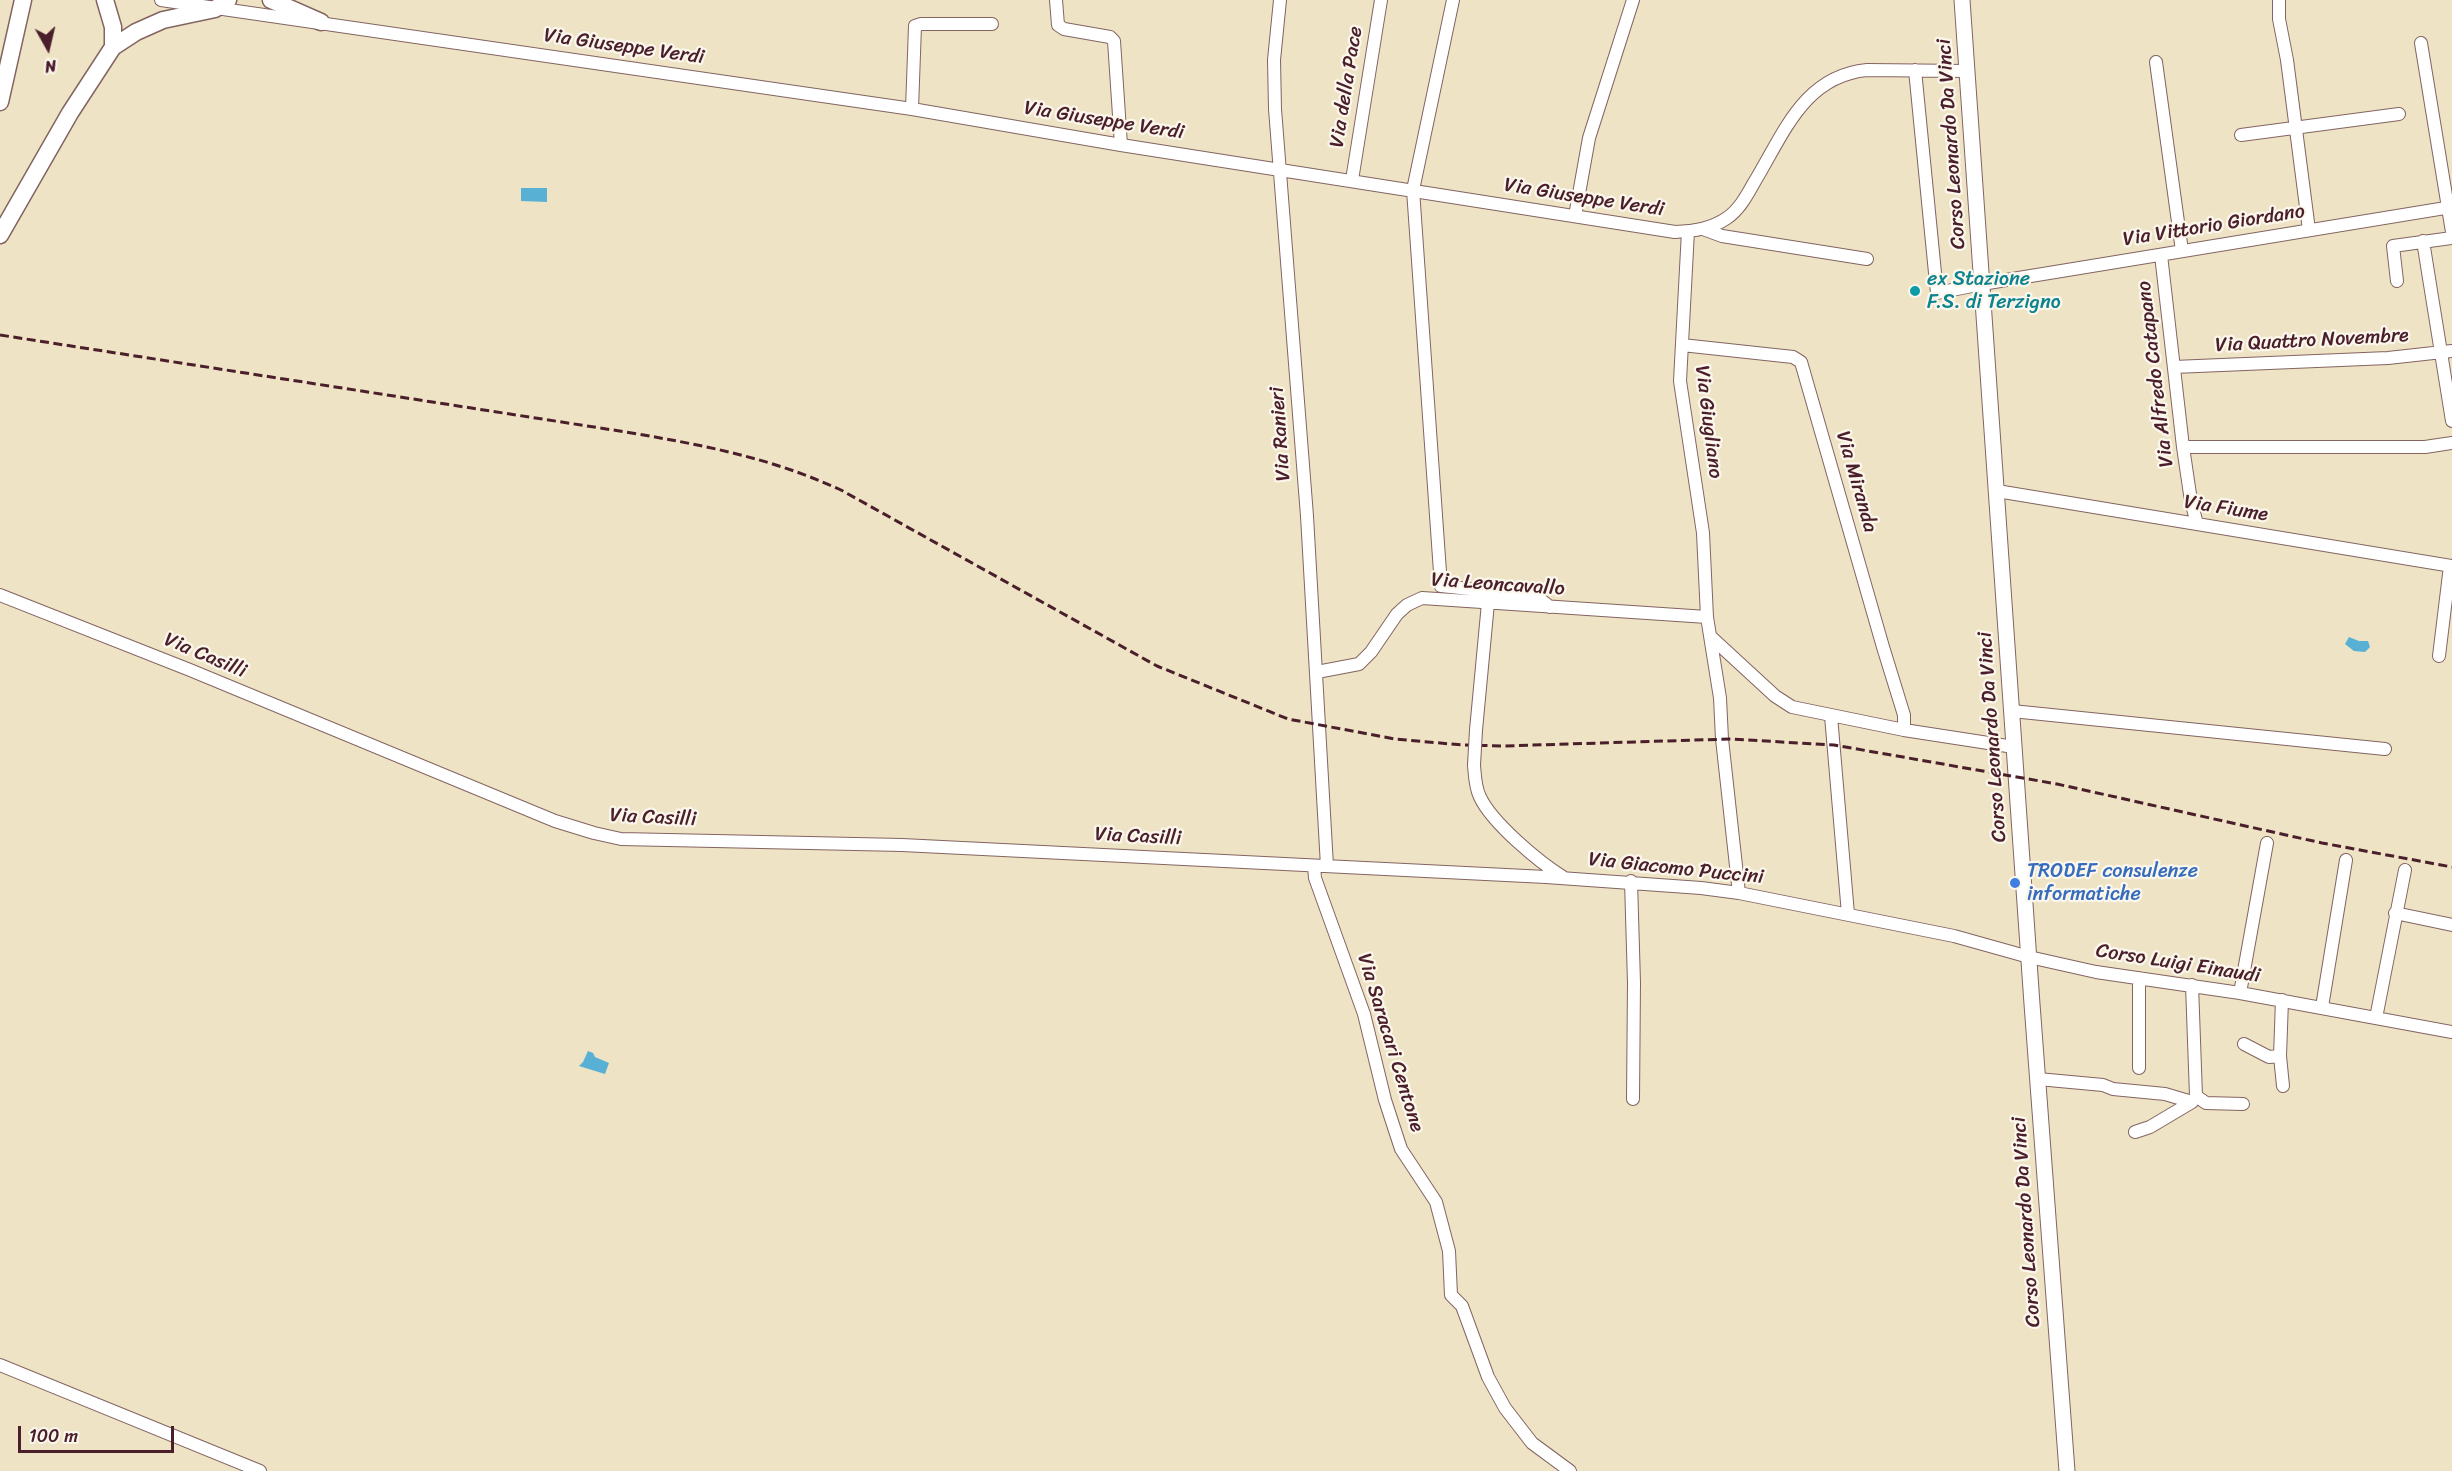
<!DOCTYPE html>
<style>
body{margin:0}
#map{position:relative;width:2452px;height:1471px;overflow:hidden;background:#eee3c4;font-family:Sriracha,sans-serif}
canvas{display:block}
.north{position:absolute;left:18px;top:18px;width:60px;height:60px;-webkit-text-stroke:4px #fbf7ec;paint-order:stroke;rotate:172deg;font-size:16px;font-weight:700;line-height:24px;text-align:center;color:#4a1f2b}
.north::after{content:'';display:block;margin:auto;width:21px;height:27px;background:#4a1f2b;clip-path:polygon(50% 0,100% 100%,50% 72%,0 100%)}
.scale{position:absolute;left:18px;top:1426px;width:156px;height:27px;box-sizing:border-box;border:3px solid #4a1f2b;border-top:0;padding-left:8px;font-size:18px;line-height:21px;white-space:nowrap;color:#4a1f2b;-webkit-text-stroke:4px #fbf7ec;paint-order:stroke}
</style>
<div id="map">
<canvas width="2452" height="1471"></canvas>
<div class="north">N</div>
<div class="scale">100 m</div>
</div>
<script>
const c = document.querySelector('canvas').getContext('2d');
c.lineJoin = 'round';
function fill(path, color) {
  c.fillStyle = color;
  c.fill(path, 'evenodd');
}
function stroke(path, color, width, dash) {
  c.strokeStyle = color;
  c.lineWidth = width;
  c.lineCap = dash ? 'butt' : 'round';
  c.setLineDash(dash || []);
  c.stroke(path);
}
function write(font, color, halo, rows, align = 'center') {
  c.font = font + ' Sriracha,sans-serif';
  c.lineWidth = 4.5;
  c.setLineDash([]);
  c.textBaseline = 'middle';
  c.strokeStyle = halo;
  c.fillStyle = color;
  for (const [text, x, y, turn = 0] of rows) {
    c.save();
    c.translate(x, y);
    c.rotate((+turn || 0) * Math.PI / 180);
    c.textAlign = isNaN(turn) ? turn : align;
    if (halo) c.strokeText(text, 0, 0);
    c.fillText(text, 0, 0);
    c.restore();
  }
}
const water = new Path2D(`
 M521 188H547V202L521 201Z
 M2349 637 2359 641H2368L2370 647 2365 652 2354 651 2345 644Z
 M588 1051 593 1053 595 1057 609 1063 605 1074 579 1066 583 1062Z`);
const minor = new Path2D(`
 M161 0 912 109 1121 145 1675 232C1694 231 1711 229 1727 218 1740 209 1747 195 1755 181 1784 133 1804 76 1867 70L1968 71
 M1056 0 1058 25 1064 29 1110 37 1114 41 1121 145
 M1280 0 1274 60 1275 109 1307 516 1327 866
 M1453 0 1413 190 1441 586 1536 596 1550 607
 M2279 0V19L2287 60 2309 230
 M2421 43 2452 232
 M2156 62 2182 251
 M1915 70 1937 293 1982 284 2452 207
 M912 109 915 26 921 24H992
 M2241 135 2399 114
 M1352 180 1381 0
 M1575 216 1589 138 1633 0
 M1703 229 1722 236 1867 259
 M1688 231 1680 381 1703 533 1707 617 1720 698 1722 739 1739 893
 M2423 241 2452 421
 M2161 255 2183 447 2191 501 2197 524
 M2397 281 2393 246 2452 238
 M1682 345 1793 357 1801 362 1883 647 1904 715V730
 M2174 367 2388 358 2452 351
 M2183 447H2425L2452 443
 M1997 491 2452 566
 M0 595 190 670 555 821 594 833 621 839 902 845 1546 877 1701 888 1739 893 1954 936 2029 957 2096 972 2240 993 2452 1032
 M1712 638 1775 696 1792 707 1904 730 2014 747
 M2439 656 2450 566
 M1317 672 1359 664 1371 652 1397 614 1407 605 1422 598 1707 617
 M2012 711 2385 749
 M1831 716 1848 914
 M1476 730 1488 603
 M1474 765C1475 776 1475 787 1480 797 1492 823 1539 862 1563 877
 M1314 866 1315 878 1364 1014 1385 1100 1401 1149 1436 1202 1449 1251 1451 1295 1462 1306 1488 1377 1505 1408 1532 1443 1570 1471
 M1631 881 1634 983 1633 1099
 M2395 913 2452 925
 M2139 978V1068
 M2240 993 2267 843
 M2282 1000 2280 1056 2283 1086
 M2322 1007 2346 860
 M2376 1018 2405 870
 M2244 1044 2269 1057 2280 1056
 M2038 1079 2103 1085 2113 1089 2165 1094 2192 1102
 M2196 1096 2206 1103 2243 1104
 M2135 1132 2150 1127 2192 1102 2196 1096 2192 985
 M0 1365 260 1471`);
const major = new Path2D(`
 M1962 0 2032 1004 2067 1471`);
const highway = new Path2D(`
 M105 0 113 27V47
 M271 0 321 22
 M0 102 23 0
 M0 235 70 113 113 47 136 32 163 20 215 9 228 0`);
const rail = new Path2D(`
 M0 335 626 432C702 445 769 457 841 490L1157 666 1288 719 1395 739 1462 745 1504 746 1730 739 1834 745 2057 784 2322 843 2452 867`);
const minorBridge = new Path2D(`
 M1474 765 1476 730`);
const markers = [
 [1915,291,6,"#0f9aa8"],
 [2015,883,6,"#3f7fe0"]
];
const streetNames = [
 ["Via Giuseppe Verdi",624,47,8],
 ["Via della Pace",1347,87,-81],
 ["Via Giuseppe Verdi",1104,121,9],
 ["Corso Leonardo Da Vinci",1952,144,-94],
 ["Via Giuseppe Verdi",1584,198,9],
 ["Via Vittorio Giordano",2214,226,-9],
 ["Via Quattro Novembre",2312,341,-3],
 ["Via Alfredo Catapano",2156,374,-97],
 ["Via Giugliano",1708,422,83],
 ["Via Ranieri",1281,434,-94],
 ["Via Miranda",1856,482,74],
 ["Via Fiume",2226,509,9],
 ["Via Leoncavallo",1498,585,4],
 ["Via Casilli",205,656,23],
 ["Corso Leonardo Da Vinci",1993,737,-94],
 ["Via Casilli",653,818,3],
 ["Via Casilli",1138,837,3],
 ["Via Giacomo Puccini",1676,869,6],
 ["Corso Luigi Einaudi",2178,964,9],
 ["Via Saracari Centone",1390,1043,73],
 ["Corso Leonardo Da Vinci",2027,1222,-94]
];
const cultureNames = [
 ["ex Stazione",1927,280],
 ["F.S. di Terzigno",1927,303]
];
const shopNames = [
 ["TRODEF consulenze",2027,872],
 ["informatiche",2027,895]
];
fill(water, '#58b1d5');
stroke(minor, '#836461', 14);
stroke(major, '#836461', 17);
stroke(highway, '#836461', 19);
stroke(minor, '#fff', 12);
stroke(major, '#fff', 15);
stroke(highway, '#fff', 16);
stroke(rail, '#4a1f2b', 3, [9, 4.5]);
stroke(minorBridge, '#836461', 14, []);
stroke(minorBridge, '#fff', 12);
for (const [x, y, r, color] of markers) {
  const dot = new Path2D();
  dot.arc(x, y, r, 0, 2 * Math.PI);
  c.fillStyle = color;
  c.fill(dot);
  stroke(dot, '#fbf7ec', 2);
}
write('20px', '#4a1f2b', '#fbf7ec', streetNames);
write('20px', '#0d838f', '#fbf7ec', cultureNames, 'left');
write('20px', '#366cbe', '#fbf7ec', shopNames, 'left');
</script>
